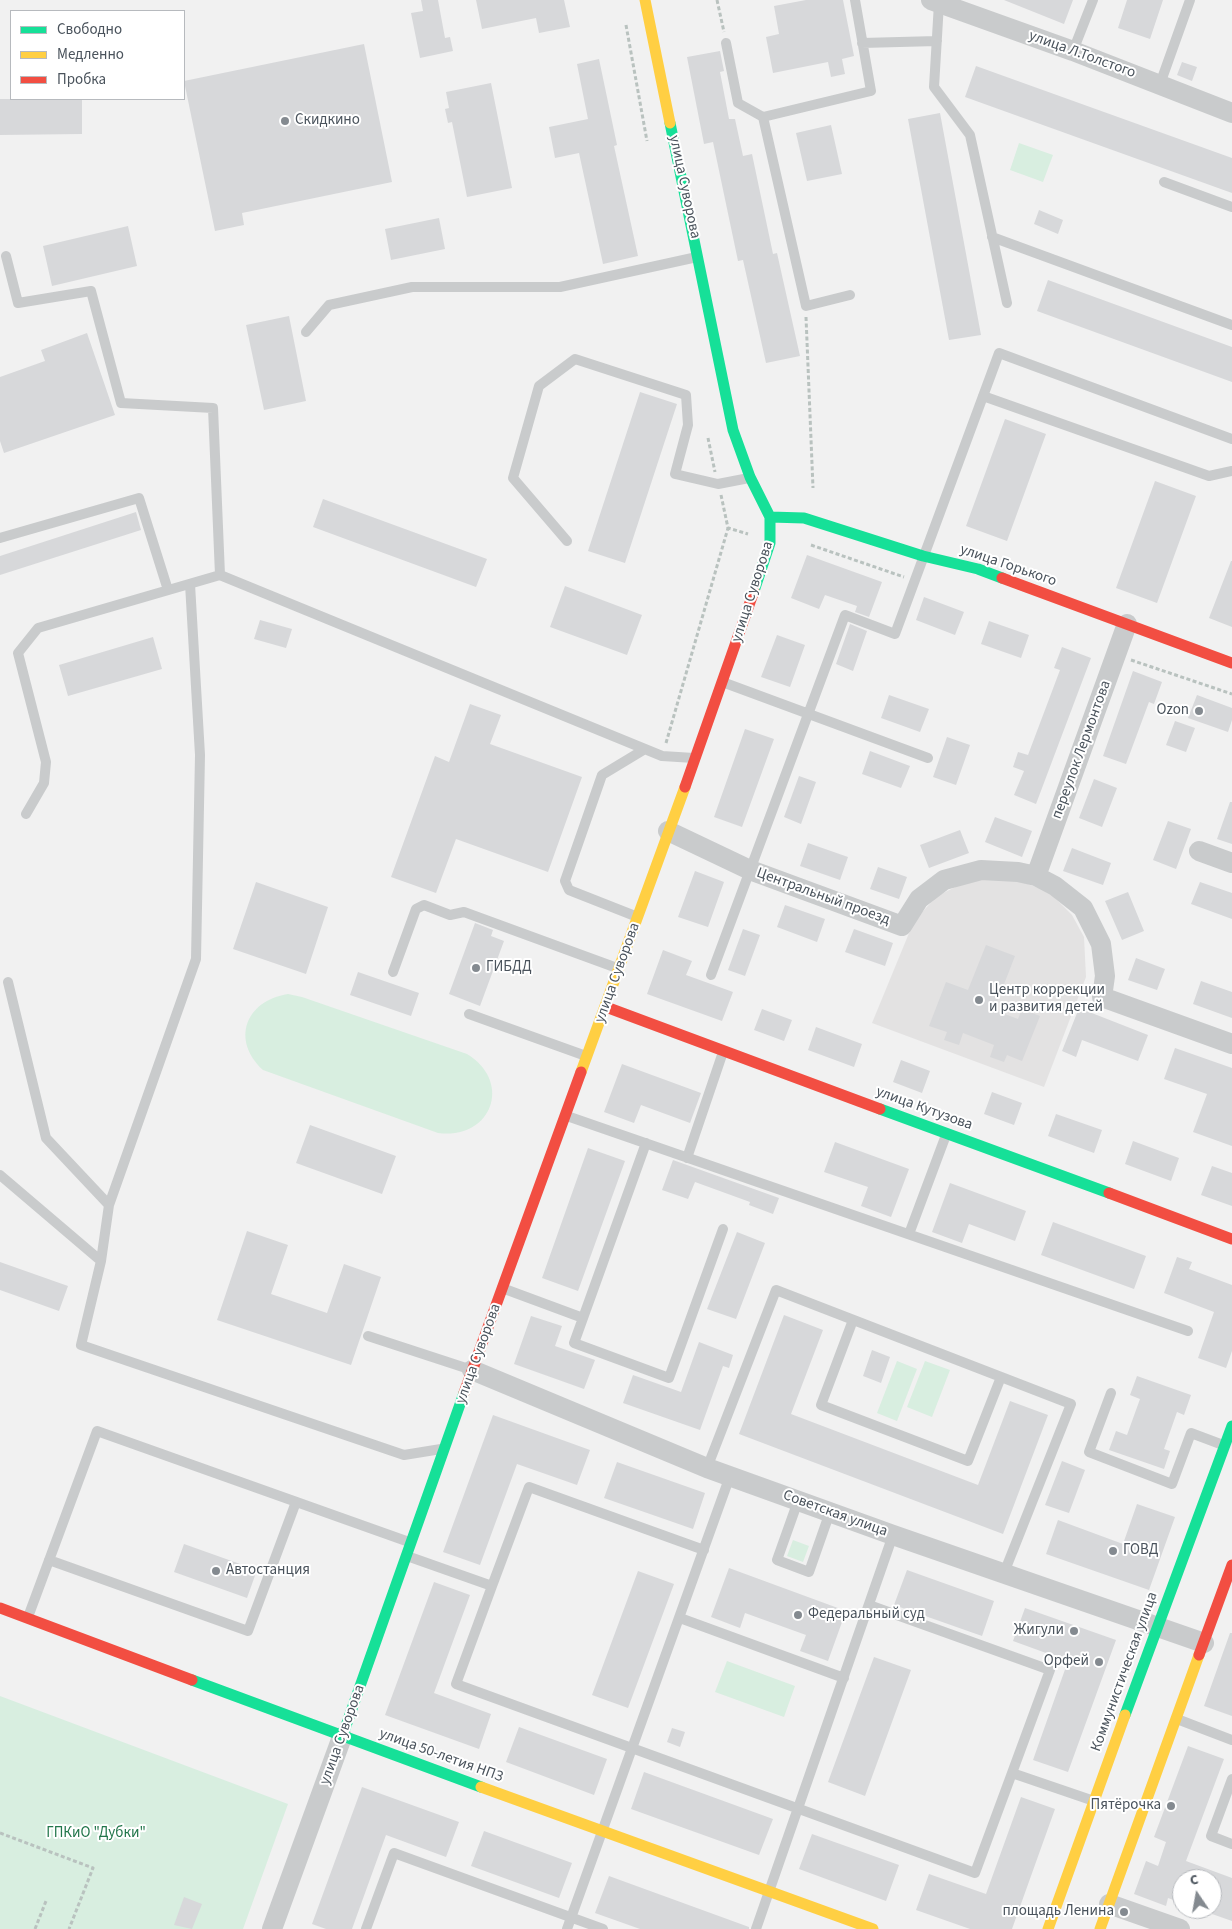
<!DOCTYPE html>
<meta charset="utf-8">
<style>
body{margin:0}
#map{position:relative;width:1232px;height:1929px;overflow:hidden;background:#f1f1f1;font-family:"Source Sans 3",sans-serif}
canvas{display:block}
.legend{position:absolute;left:10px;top:10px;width:175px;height:90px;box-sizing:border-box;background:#fff;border:1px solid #b7babe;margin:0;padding:6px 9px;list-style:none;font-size:15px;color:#4a535c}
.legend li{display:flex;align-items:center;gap:10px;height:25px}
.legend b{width:25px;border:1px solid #b7babe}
.north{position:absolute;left:1172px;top:1869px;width:50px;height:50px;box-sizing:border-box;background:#fff;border:1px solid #b7babe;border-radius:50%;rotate:348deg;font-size:14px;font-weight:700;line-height:20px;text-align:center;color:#4a535c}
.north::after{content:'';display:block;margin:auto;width:18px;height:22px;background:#848a90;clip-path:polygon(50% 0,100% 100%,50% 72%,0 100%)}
</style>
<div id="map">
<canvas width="1232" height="1929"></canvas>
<ul class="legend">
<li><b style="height:6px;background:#16e098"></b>Свободно</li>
<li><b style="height:6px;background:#ffcf43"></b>Медленно</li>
<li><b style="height:6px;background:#f24e42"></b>Пробка</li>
</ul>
<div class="north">С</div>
</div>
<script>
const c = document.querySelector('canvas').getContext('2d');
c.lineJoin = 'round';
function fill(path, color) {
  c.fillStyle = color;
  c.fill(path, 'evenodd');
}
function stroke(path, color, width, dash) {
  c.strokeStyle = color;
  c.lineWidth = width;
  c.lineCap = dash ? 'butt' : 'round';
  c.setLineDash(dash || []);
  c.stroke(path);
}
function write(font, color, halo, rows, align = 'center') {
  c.font = font + ' "Source Sans 3",sans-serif';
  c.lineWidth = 4;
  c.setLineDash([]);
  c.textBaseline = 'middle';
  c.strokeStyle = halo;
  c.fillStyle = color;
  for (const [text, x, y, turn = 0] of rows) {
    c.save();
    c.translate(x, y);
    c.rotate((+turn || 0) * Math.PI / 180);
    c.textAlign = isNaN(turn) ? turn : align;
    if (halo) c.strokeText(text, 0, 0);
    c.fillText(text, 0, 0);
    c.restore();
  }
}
const education = new Path2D(`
 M974 878 1013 879 1048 891 1072 915 1084 937 1086 977 1044 1087 872 1023 914 921 937 896Z`);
const green = new Path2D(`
 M1019 143 1053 155 1043 182 1010 170Z
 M288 994 302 997 467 1054C513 1082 492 1140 438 1133L263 1070C231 1040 245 1001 288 994Z
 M897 1361 917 1369 897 1421 877 1413Z
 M925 1361 950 1370 932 1417 907 1407Z
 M793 1540 809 1546 803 1562 787 1556Z
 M727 1661 795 1686 784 1717 715 1692Z
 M0 1696 288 1804 243 1929H0Z`);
const building = new Path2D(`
 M421 0H438L445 38 450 37 453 51 420 58 411 13 423 11Z
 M476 0H564L570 27 539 33 536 18 482 29Z
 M806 0H843L854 56 842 59 845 74 831 77 828 62 773 73 766 37 779 34 774 6Z
 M1004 0H1073L1064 24Z
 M1127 0H1163L1150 39 1118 28Z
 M364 44 392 182 242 213 244 225 215 231 184 81Z
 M720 51 724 71 720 72 729 119H735L743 156 752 154 773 254 777 253 800 356 766 363 743 260 738 261 713 142 704 144 687 57Z
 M599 59 617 145 614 146 638 256 603 264 579 153 555 158 549 127 588 119 577 64Z
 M1182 62 1197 67 1192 81 1177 75Z
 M976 66 1232 158V193L965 97Z
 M491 83 512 188 467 197 452 122 448 123 445 109 449 108 446 92Z
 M0 99H82V134L0 135Z
 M940 113 981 335 949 340 908 119Z
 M831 125 842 174 807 181 796 133Z
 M1039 210 1063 220 1058 234 1034 224Z
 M439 218 445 249 391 260 385 229Z
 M128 226 137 266 52 286 43 246Z
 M1048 280 1232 347V382L1037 311Z
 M289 316 306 401 264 410 246 325Z
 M87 333 115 415 4 453 0 441V377L45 361 41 350Z
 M640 392 677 404 625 563 588 551Z
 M1005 419 1046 434 1007 541 966 526Z
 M1155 481 1196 496 1157 603 1116 588Z
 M323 499 487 559 476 587 313 527Z
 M136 512 141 530 0 575V556Z
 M807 555 882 582 869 617 855 612 857 606 825 595 819 609 791 598Z
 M1231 561H1232V627L1209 618Z
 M565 586 642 615 627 655 550 627Z
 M924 597 964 612 955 635 916 620Z
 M260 620 292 629 286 648 254 639Z
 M989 621 1029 635 1021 658 981 644Z
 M850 624 867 631 853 671 836 664Z
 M777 635 805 645 790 687 761 677Z
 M153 637 162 669 68 696 59 665Z
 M1062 647 1091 658 1036 804 1014 795 1024 771 1013 767 1018 752 1028 755 1060 670 1054 668Z
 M1133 671 1162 682 1154 704 1149 702 1126 764 1103 756Z
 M889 695 929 709 920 732 881 718Z
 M1197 695 1232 708V720L1228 732 1188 718Z
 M470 704 501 715 490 744 582 777 548 872 456 839 436 893 391 877 435 756 449 762Z
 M1175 721 1195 728 1186 752 1166 745Z
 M745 729 774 739 742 827 714 817Z
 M947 737 970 745 956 785 933 777Z
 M870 751 910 766 901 788 862 774Z
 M799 776 816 782 801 824 784 817Z
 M1094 779 1117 788 1102 827 1079 818Z
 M1230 802H1232V844L1217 839Z
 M995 817 1032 831 1022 857 985 842Z
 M1168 821 1191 829 1176 869 1153 860Z
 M960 830 969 853 929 868 920 845Z
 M808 843 848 857 840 880 800 866Z
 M1072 848 1111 863 1103 885 1063 871Z
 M878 867 907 877 899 899 870 889Z
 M695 871 724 882 708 927 678 917Z
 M256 882 328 907 306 974 233 949Z
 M1200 882 1232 893V919L1191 904Z
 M1128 892 1144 931 1122 940 1105 901Z
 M785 905 825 919 817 942 777 927Z
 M475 923 493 930 491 936 504 941 480 1006 449 994Z
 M743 929 760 935 745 976 728 970Z
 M854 929 893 943 885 966 845 952Z
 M986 945 1015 956 994 1010 1018 1019 1022 1009 1040 1016 1022 1061 1007 1055 1004 1062 990 1057 994 1045 963 1033 959 1045 944 1040 947 1032 929 1026 946 982 968 990Z
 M663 950 692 961 686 975 733 992 722 1021 647 994Z
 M1136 958 1165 969 1157 990 1128 980Z
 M358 972 419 993 411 1016 350 995Z
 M1201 981 1232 992V1018L1193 1004Z
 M1079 1008 1148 1035 1138 1061 1082 1040 1076 1057 1062 1051Z
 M762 1009 792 1020 784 1041 754 1030Z
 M816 1027 862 1044 854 1067 808 1050Z
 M1175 1048 1232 1068V1146L1193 1132 1207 1094 1164 1079Z
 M901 1060 930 1071 922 1093 893 1082Z
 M622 1064 701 1093 690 1123 641 1105 634 1123 604 1112Z
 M992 1092 1022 1103 1014 1125 984 1114Z
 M1056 1114 1102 1130 1094 1153 1048 1136Z
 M310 1125 396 1156 382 1194 296 1163Z
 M1133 1141 1179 1158 1171 1181 1125 1164Z
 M835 1142 909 1169 891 1217 861 1206 868 1187 824 1172Z
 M588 1148 625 1161 578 1291 542 1278Z
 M673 1160 779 1198 773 1214 749 1205 750 1202 695 1182 688 1199 662 1190Z
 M1212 1166 1232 1173V1206L1201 1195Z
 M950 1183 1026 1211 1015 1241 969 1224 962 1243 932 1232Z
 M1053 1222 1146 1256 1134 1289 1041 1255Z
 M247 1231 288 1245 271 1294 327 1313 344 1264 381 1277 351 1365 217 1320Z
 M737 1232 765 1243 736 1319 707 1309Z
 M1177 1257 1192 1262 1189 1269 1232 1285V1351L1226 1368 1198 1358 1214 1312 1164 1293Z
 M0 1262 68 1286 59 1311 0 1290Z
 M784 1315 823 1330 791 1414 978 1485 1010 1401 1048 1415 1003 1534 739 1434Z
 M531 1316 562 1326 555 1346 595 1360 584 1389 514 1364Z
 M699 1342 733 1355 729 1368 723 1366 700 1430 623 1403 633 1375 681 1392Z
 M872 1350 890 1357 881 1383 863 1376Z
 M1137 1376 1191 1395 1184 1415 1177 1412 1164 1449 1170 1451 1164 1469 1109 1450 1116 1431 1127 1435 1140 1399 1130 1395Z
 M493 1415 590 1450 577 1485 517 1464 480 1565 443 1552Z
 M1062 1461 1085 1470 1069 1513 1045 1505Z
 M617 1462 705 1493 693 1529 604 1498Z
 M1137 1504 1175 1517 1149 1590 1046 1554 1058 1520 1123 1544Z
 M184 1544 257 1570 247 1598 174 1572Z
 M729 1568 846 1611 828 1661 800 1651 806 1635 745 1613 740 1628 711 1617Z
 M907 1570 994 1601 982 1636 894 1605Z
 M638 1571 674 1584 628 1708 592 1695Z
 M434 1582 470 1595 434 1693 491 1714 479 1749 385 1715Z
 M1025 1608 1116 1640 1068 1772 1033 1760 1068 1661 1013 1641Z
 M1230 1633H1232V1716L1204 1706Z
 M874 1657 911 1670 865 1796 828 1782Z
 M519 1727 607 1759 594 1795 506 1762Z
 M672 1728 685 1732 680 1747 667 1742Z
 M1188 1746 1224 1759 1186 1861 1232 1878V1921L1212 1914V1879H1182V1903L1168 1898 1166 1906 1134 1894 1146 1861 1158 1866 1166 1842 1154 1837Z
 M644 1772 773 1819 759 1855 631 1809Z
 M362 1787 459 1822 446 1857 386 1835 352 1929H326L312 1924Z
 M1021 1797 1055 1809 1012 1929H970L916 1910 929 1874 986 1894Z
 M484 1831 572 1863 559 1898 471 1866Z
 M812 1834 899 1865 886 1901 799 1869Z
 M609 1876 749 1927V1929H640L595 1913Z
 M184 1897 202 1904 192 1929 174 1925Z`);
const path = new Path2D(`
 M717 0 724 32
 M626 25 647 141
 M806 317 813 488
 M708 438 715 472
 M721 495 728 528 748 534
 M811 545 904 577
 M1131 660 1232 694
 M666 743 728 528
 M0 1833 93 1868 69 1929
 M35 1929 46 1901`);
const lane = new Path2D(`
 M939 3 934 87 970 135 1007 303
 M726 43 738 103 763 117
 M862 43 937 41
 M1073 51 1093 0
 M1160 84 1190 0
 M1164 182 1232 207
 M992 237 1232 325
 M6 256 18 303 91 291 121 403 213 408 220 575
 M850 295 806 306 763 117 871 91 855 0
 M306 332 329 305 412 287H560L697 257
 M983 396 1209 476 1232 471
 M0 538 139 498 168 590
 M567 541 513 478 539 386 575 359 686 395 688 425 675 474 718 484 749 478
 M190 584 200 755 196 959 109 1205 101 1261 81 1345 404 1455 441 1449
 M725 683 928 758
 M26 814 44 783 46 762 18 653 38 628 220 575 662 756 694 758
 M635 916 569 890 565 881 602 775 645 749
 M393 972 416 909 424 905 450 915 464 912 617 968
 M711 975 845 615 895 634 999 353 1232 439
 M8 982 46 1138 109 1205
 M469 1014 586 1056
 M567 1116 1188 1331
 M646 1143 574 1343 669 1378 723 1229
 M687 1158 723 1052
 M0 1175 101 1261
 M909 1234 946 1135
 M502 1288 583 1318
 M853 1320 821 1405 968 1461 1001 1377
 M368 1336 472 1370
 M1111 1393 1089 1452 1172 1484 1191 1433 1223 1445
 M707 1468 776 1290 1071 1404 1004 1573
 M798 1501 777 1560 809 1572 830 1512
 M407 1556 492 1586 456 1684 975 1873 1012 1773 1094 1801
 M49 1560 248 1631 296 1502
 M492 1586 529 1487 704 1550
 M869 1605 1050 1670 1012 1773
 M28 1617 97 1431 409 1542
 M680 1618 844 1678
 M1177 1719 1232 1740
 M1232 1779 1211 1836 1232 1844
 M366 1929 394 1853 603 1929
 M567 1929 730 1476
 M756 1929 893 1535`);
const street = new Path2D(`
 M931 0 1073 51 1232 113
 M668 831 750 870 902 926 919 899 944 880 981 870 1018 872 1036 876 1055 886 1083 908 1101 944 1105 976 1102 997 1232 1044
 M1199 851 1232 863
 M1036 876 1127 624
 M472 1370 707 1468 893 1535 1204 1643
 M1109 1904 1180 1929
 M272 1929 342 1737`);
const fast = new Path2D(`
 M670 123 733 430 750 477 770 517V543L754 591
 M770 517 804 518 923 556 978 569 1002 578
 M880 1109 1109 1193
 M192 1680 481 1787
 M1125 1715 1232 1426
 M342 1737 464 1393`);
const slow = new Path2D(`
 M645 0 670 123
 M581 1072 685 787
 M481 1787 873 1929
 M1048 1929 1125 1715
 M1100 1929 1199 1655`);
const jam = new Path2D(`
 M1002 578 1232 663
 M685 787 754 591
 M606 1007 880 1109
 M1109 1193 1232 1239
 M464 1393 581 1072
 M0 1608 192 1680
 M1199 1655 1232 1565`);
const markers = [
 [285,121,5,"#848a90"],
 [1199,711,5,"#848a90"],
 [476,968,5,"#848a90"],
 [979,1000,5,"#848a90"],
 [1113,1551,5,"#848a90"],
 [216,1571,5,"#848a90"],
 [798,1615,5,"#848a90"],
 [1074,1631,5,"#848a90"],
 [1099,1662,5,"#848a90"],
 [1171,1806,5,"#848a90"],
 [1124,1912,5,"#848a90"]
];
const streetNames = [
 ["улица Л.Толстого",1082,55,20],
 ["улица Суворова",684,187,78],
 ["улица Горького",1008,566,19],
 ["улица Суворова",753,592,-72],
 ["переулок Лермонтова",1082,750,-70],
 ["Центральный проезд",823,897,20],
 ["улица Суворова",618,973,-70],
 ["улица Кутузова",924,1109,20],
 ["улица Суворова",479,1354,-70],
 ["Советская улица",835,1514,20],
 ["Коммунистическая улица",1125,1672,-70],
 ["улица Суворова",343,1735,-70],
 ["улица 50-летия НПЗ",441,1756,20]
];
const poiNames = [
 ["Скидкино",295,121],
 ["Ozon",1189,711,"right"],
 ["ГИБДД",486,968],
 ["Центр коррекции",989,991],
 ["и развития детей",989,1008],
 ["ГОВД",1123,1551],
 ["Автостанция",226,1571],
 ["Федеральный суд",808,1615],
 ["Жигули",1064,1631,"right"],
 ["Орфей",1089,1662,"right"],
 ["Пятёрочка",1161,1806,"right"],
 ["площадь Ленина",1114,1912,"right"]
];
const parkNames = [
 ["ГПКиО \"Дубки\"",96,1834]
];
fill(education, '#e3e2e2');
fill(green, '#d8eee0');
fill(building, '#d7d8da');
stroke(path, '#b9c2bf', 3, [4, 2.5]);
stroke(lane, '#c9cbcc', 10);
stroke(street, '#c9cbcc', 20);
stroke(fast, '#16e098', 11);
stroke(slow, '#ffcf43', 11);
stroke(jam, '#f24e42', 11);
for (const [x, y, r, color] of markers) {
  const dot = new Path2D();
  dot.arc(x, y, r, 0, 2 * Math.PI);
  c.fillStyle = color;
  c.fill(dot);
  stroke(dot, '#fff', 2);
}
write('15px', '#4a535c', '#fff', streetNames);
write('15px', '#4a535c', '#fff', poiNames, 'left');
write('15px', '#21764a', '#fff', parkNames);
</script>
